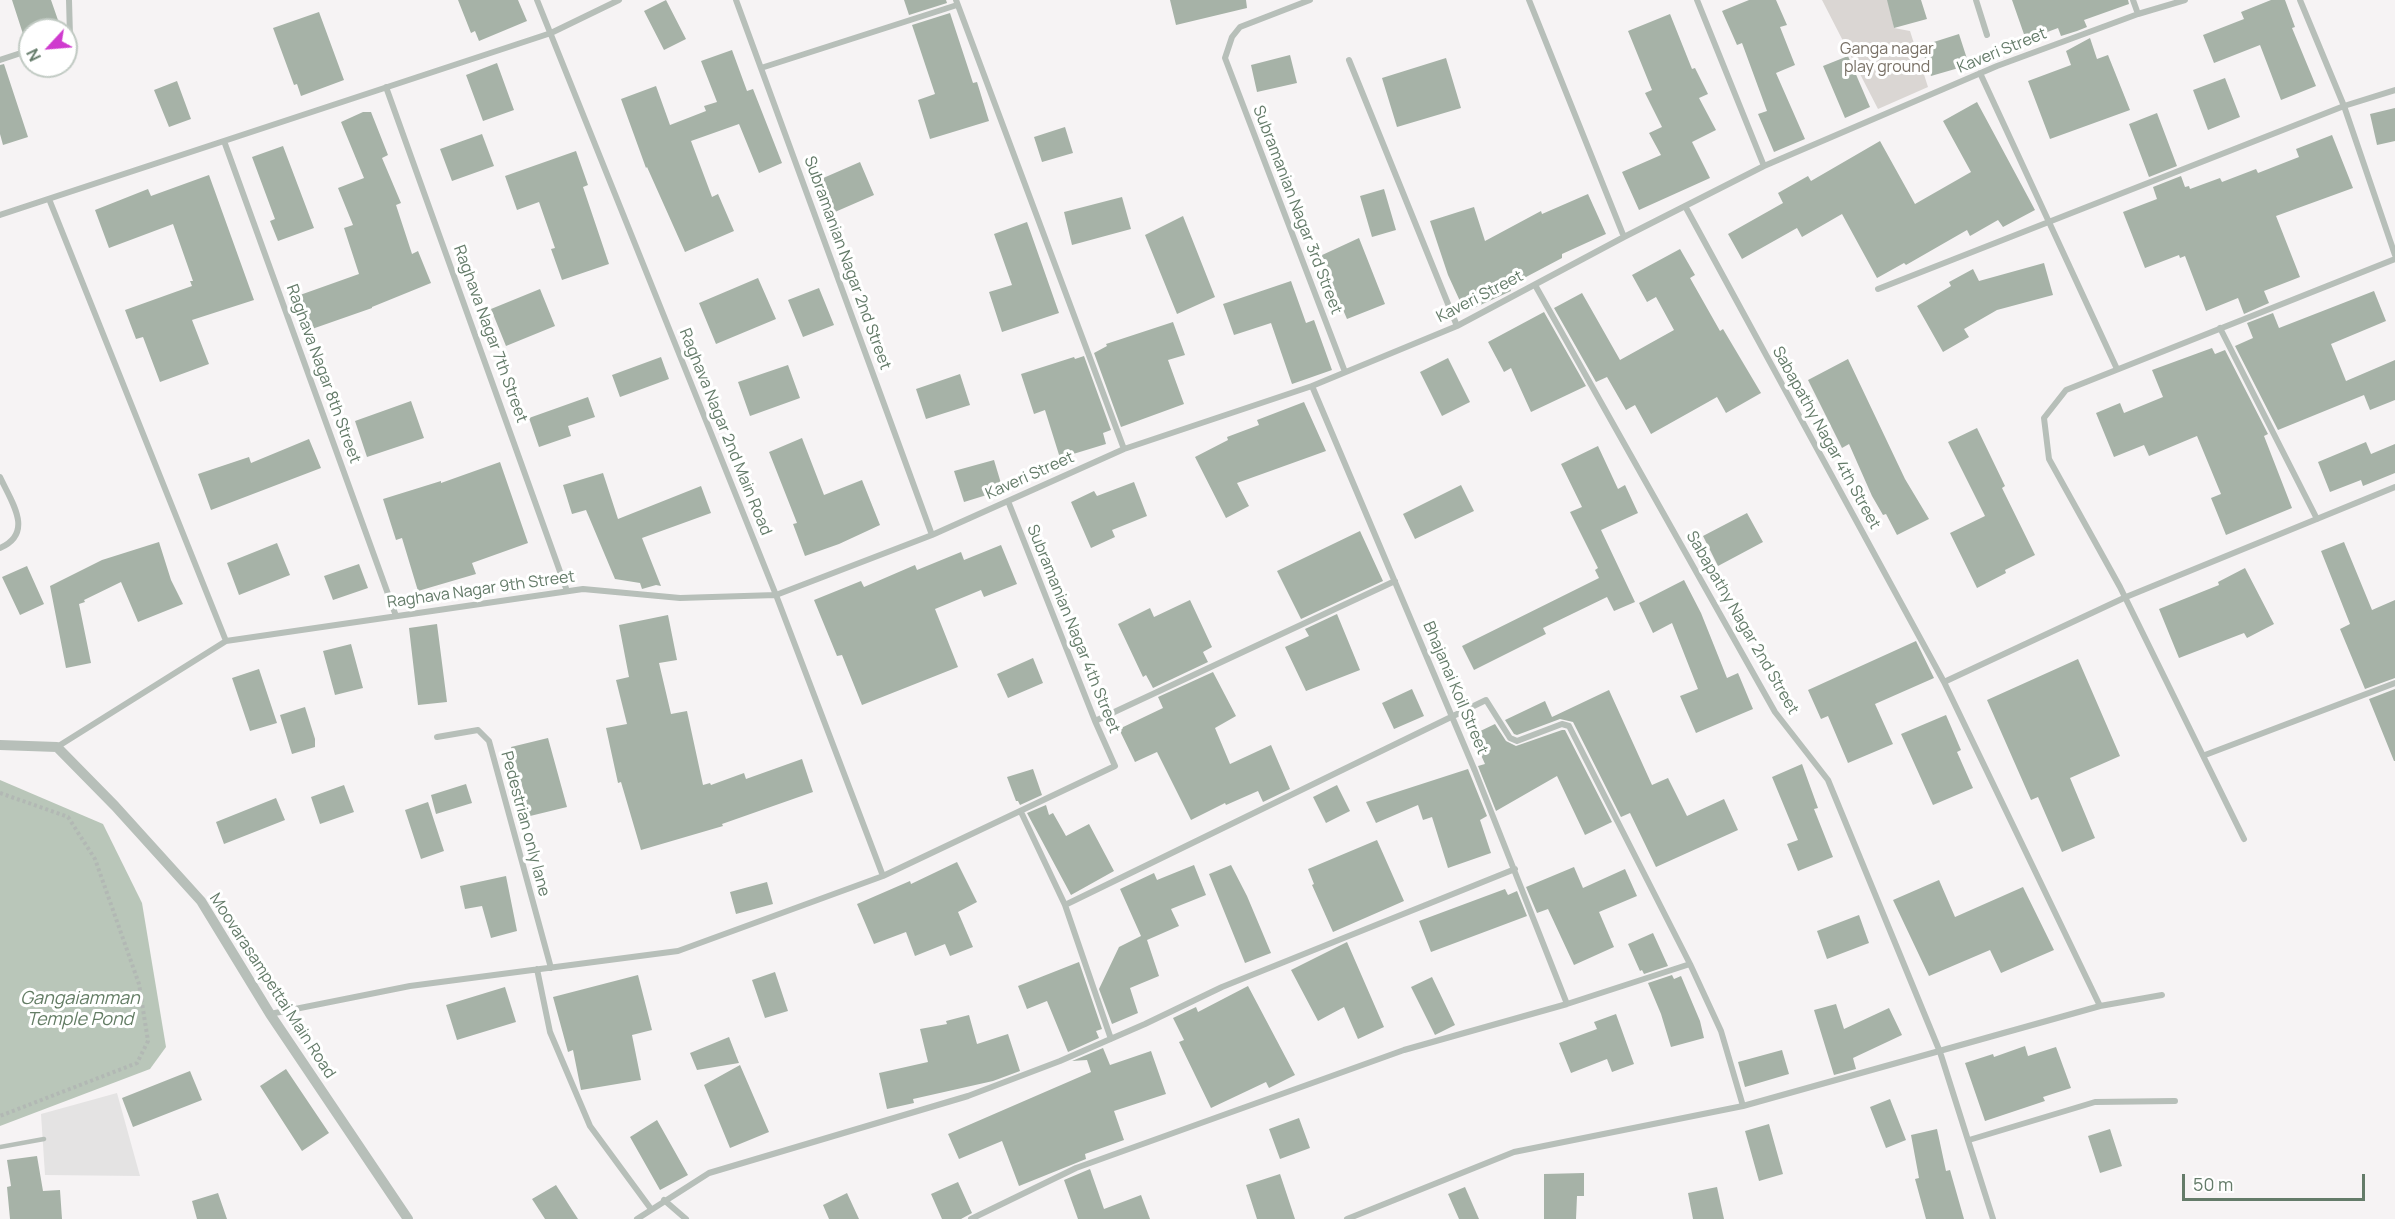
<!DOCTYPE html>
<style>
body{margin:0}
#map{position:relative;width:2395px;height:1219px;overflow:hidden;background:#f6f3f4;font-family:Manrope,sans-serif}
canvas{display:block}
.north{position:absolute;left:18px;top:18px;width:60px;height:60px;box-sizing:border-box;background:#fff;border:2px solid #c1cac3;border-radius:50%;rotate:244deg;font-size:16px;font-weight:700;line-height:24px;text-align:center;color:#647b69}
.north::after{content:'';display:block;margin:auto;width:21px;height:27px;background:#cf3ace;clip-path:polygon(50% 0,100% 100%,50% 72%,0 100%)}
.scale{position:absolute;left:2182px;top:1174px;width:183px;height:27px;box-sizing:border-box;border:3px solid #647b69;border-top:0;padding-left:8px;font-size:18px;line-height:21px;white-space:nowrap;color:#647b69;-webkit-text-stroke:4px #fff;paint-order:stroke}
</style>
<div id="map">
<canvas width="2395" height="1219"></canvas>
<div class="north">N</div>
<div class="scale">50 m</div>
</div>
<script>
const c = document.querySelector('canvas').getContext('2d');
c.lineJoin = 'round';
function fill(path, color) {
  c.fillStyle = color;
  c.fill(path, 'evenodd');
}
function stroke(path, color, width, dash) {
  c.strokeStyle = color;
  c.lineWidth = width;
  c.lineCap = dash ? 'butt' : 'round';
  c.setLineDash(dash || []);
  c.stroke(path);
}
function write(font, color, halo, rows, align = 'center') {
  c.font = font + ' Manrope,sans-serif';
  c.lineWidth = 6;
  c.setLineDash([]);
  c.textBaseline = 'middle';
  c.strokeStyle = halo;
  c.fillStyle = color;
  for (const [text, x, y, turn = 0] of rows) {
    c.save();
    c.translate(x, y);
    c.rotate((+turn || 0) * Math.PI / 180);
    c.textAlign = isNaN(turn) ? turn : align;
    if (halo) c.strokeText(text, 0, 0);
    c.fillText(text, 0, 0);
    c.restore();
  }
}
const built = new Path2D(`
 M117 1093 140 1176 45 1175 41 1114Z`);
const green = new Path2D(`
 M1822 0H1888L1894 28 1910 31 1928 87 1878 109Z`);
const water = new Path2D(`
 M0 780 103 824 142 903 166 1047 150 1069 0 1126Z`);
const building = new Path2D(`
 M12 0H51L59 23 30 30 23 34Z
 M458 0H518L527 21 479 41 475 31 471 33Z
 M666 0 686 39 664 50 644 11Z
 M904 0H946L947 3 909 15Z
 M1170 0H1246L1247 8 1176 25Z
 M1749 0H1776L1787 25 1780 27 1795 65 1776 73 1805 139 1774 152 1758 114 1767 111 1742 43 1737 45 1722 11Z
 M1887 0H1921L1927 19 1894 28Z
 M2012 0H2128L2129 4 2084 20 2087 27 2077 31 2061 36 2058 28 2026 40Z
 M2271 0H2285L2295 27 2292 28 2316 86 2281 100 2260 45 2214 63 2203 35 2244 19 2241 12Z
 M319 12 344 80 301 96 297 84 294 85 273 28Z
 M950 13 973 83 977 82 989 121 930 139 918 100 935 94 912 25Z
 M1670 14 1692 69 1695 68 1708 94 1699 98 1716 130 1692 142 1710 178 1639 210 1622 172 1661 155 1649 133 1662 127 1645 93 1652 90 1628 31Z
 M1959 34 1969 65 1931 76 1921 46Z
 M2090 38 2097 59 2108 55 2130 110 2050 139 2028 81 2071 65 2066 51Z
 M732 50 747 91 753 89 782 163 759 173 739 124 691 141 712 197 718 194 734 231 685 252 647 167 646 168 621 99 656 86 670 125 706 111 704 106 717 102 701 61Z
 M1290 55 1297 83 1257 92 1251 65Z
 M1848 56 1870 107 1845 118 1823 66Z
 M1446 58 1461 108 1397 127 1382 78Z
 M497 63 514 110 483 121 466 75Z
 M4 64 28 137 3 145 0 134V65Z
 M2225 78 2240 117 2208 130 2193 90Z
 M177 81 191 119 169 127 154 90Z
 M1977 102 2035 210 2003 227 1998 220 1970 236 1967 230 1906 265 1904 263 1877 278 1842 214 1802 237 1797 228 1742 259 1728 234 1783 203 1778 193 1808 176 1811 181 1880 141 1915 204 1971 172 1943 121Z
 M2395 108V141L2377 145 2370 114Z
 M363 112H371L388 155 382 158 401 203 396 205 412 254 418 251 431 283 372 307V308L312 329 300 295 359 274 344 228 353 225 338 188 364 178 341 122Z
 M2157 113 2177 166 2149 177 2129 124Z
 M1065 127 1073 153 1042 162 1034 137Z
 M482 134 494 166 452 181 440 149Z
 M2332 135 2353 188 2276 216 2300 277 2264 291 2269 303 2244 314 2238 298 2206 311 2185 256 2180 258 2179 255 2145 268 2123 212 2157 199 2153 187 2181 176 2185 187 2189 186 2190 189 2220 178 2222 182 2256 169 2258 173 2299 157 2296 149Z
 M283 146 314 228 278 241 270 221 275 219 252 157Z
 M576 151 588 185 583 187 609 264 562 280 551 249 555 248 539 202 517 210 505 176Z
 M860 162 874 195 835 212 821 179Z
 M209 175 254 300 192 320 209 364 160 382 143 337 136 339 125 310 192 286 190 281H193L173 224 109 248 95 210 148 189 151 196Z
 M1384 189 1396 230 1372 237 1360 196Z
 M1588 194 1606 234 1562 254V258L1509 286 1511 291 1465 312 1448 275 1430 221 1474 207 1485 241 1541 211 1542 214Z
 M1122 197 1131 229 1072 245 1064 212Z
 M1183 216 1215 297 1177 314 1145 235Z
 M1027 222 1059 313 1002 332 989 292 1012 285 994 234Z
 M1359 238 1385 304 1347 319 1320 256Z
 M1680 249 1695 275 1690 278 1720 331 1723 329 1761 393 1726 413 1717 397 1651 434 1635 405 1626 410 1607 377 1596 382 1554 308 1582 293 1620 360 1674 330 1656 297 1647 302 1632 275Z
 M2044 263 2053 295 1997 310 1964 329 1969 337 1943 352 1917 306 1951 286 1949 282 1973 269 1979 281Z
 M758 278 776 319 716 344 699 303Z
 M1291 281 1306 323 1314 320 1332 370 1292 384 1271 323 1234 335 1223 304Z
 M819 288 834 325 803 337 788 300Z
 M540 289 555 326 506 346 491 309Z
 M2374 291 2386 321 2331 344 2346 381 2395 360V400L2370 410 2364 395 2278 430 2235 346 2253 338 2247 323 2273 313 2279 328Z
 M1544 312 1586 386 1531 412 1511 368 1504 372 1488 342Z
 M1173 322 1185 355 1168 360 1184 404 1121 427 1094 353 1107 346 1106 344Z
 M2212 348 2215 354 2225 350 2268 434 2264 436 2292 508 2226 535 2211 498 2221 494 2197 436 2149 456 2144 445 2114 457 2096 413 2120 403 2124 413 2163 397 2152 370Z
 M1084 356 1111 430 1103 433 1106 444 1060 458 1045 410 1034 414 1021 374 1074 357 1075 359Z
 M661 357 669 379 620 397 612 375Z
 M1448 358 1470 402 1442 416 1420 372Z
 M1848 359 1905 479 1929 519 1897 535 1886 514 1883 515 1872 496 1849 444 1842 448 1808 380Z
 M788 365 800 398 750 416 738 382Z
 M960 374 970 405 926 419 916 389Z
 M588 397 595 417 568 426 571 436 539 447 529 418Z
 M411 401 424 438 367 457 355 421Z
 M1304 402 1326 451 1237 483 1249 506 1226 518 1195 457 1228 440 1227 437 1259 425 1257 420Z
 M1977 428 2005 486 2002 488 2035 555 2005 570 2006 573 1977 588 1950 533 1985 516 1948 442Z
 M802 438 824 495 862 480 880 525 839 544 805 556 793 524 797 523 769 452Z
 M309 439 321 468 211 510 198 474 249 457 251 463Z
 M2366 442 2371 454 2395 444V473L2363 486 2361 480 2330 492 2318 462Z
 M1598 446 1618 489 1625 485 1638 513 1601 530 1635 602 1614 611 1607 597 1543 628 1546 634 1474 670 1462 646 1599 578 1595 570 1598 568 1570 512 1582 507 1561 464Z
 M994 460 1003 490 964 502 954 471Z
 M500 462 528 543 472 563 476 574 418 591 402 538 396 540 383 499 441 481V483Z
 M603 473 618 519 701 486 711 513 642 538 661 586 656 585 642 589 640 583 615 579 586 510 572 514 563 485Z
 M1134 482 1147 516 1112 530 1115 537 1091 548 1071 502 1094 491 1097 496Z
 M1461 485 1474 511 1415 539 1403 514Z
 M1747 513 1763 542 1718 566 1703 536Z
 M1360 531 1383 581 1301 619 1277 571Z
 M159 542 171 580 183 604 138 622 121 582 84 600 85 602 79 604 91 663 66 668 50 586 102 560Z
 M2344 542 2372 610 2395 600V678L2365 689 2340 629 2350 624 2321 551Z
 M277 543 290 575 239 595 227 563Z
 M1001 545 1017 584 984 597 981 590 935 609 958 667 862 705 842 655 837 656 814 600 861 581 864 587 915 565 917 570 961 552 964 560Z
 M359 564 368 588 333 600 324 576Z
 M27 566 44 604 20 615 2 577Z
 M2245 568 2274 624 2247 638 2244 633 2179 658 2159 609 2219 585 2218 582Z
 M1684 580 1701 613 1727 678 1738 673 1753 709 1696 733 1680 696 1698 689 1672 623 1653 633 1639 603Z
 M1190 600 1212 647 1203 652 1208 662 1153 688 1146 675 1143 677 1118 624 1150 608 1154 617Z
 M1337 614 1360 670 1306 691 1285 647 1309 636 1305 629Z
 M668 615 677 660 659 663 671 714 687 711 703 785 710 783 711 785 744 773 746 779 802 759 813 792 722 824 723 826 641 850 621 782 618 783 606 728 627 724 616 680 629 677 619 625Z
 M437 624 447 702 418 705 409 628Z
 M1916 641 1934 678 1875 704 1893 744 1848 763 1828 716 1821 719 1808 690Z
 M351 644 363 688 335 695 323 651Z
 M1033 658 1043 683 1008 698 997 674Z
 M2078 659 2120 756 2070 778 2095 838 2062 852 2038 797 2031 800 1987 700Z
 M259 669 277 723 250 731 232 678Z
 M1213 672 1236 716 1215 728 1230 764 1271 745 1290 789 1263 802 1258 791 1226 805 1225 803 1191 820 1157 752 1135 762 1119 729 1163 708 1158 697Z
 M1412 689 1424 716 1394 729 1382 703Z
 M2395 689V761H2394L2369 699Z
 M1609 690 1652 785 1668 778 1687 816 1724 799 1738 830 1656 867 1630 813 1621 817 1573 722 1560 719 1517 735 1514 734 1505 720 1545 701 1552 717Z
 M305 707 315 739V747L292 754 280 715Z
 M1946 715 1961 750 1957 752 1973 788 1933 805 1901 734Z
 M1495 724 1506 741 1516 746 1562 730H1565L1612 822 1585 835 1557 776 1496 811 1478 766 1485 764 1472 735Z
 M548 738 567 807 526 817 520 793 524 792 511 747Z
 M1802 764 1818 808 1814 809 1833 857 1798 871 1787 844 1798 840 1772 777Z
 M1033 769 1042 795 1020 805 1018 801H1016L1007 777Z
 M1468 769 1487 816 1480 820 1491 853 1448 868 1432 817 1423 820 1418 805 1376 823 1366 802Z
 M466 784 472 803 436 814 431 795Z
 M344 785 354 812 320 824 311 797Z
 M1337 785 1350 811 1326 823 1313 797Z
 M276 798 285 820 224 844 216 822Z
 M428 802 444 851 421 859 405 810Z
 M1046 805 1049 815 1053 813 1066 836 1089 824 1114 871 1071 895 1027 813Z
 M1377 840 1404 901 1333 932 1312 885 1314 884 1308 869Z
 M957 862 977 902 958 912 973 947 950 956 945 944 915 956 906 932 874 944 857 904 910 881 911 884Z
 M1194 865 1206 895 1171 909 1179 926 1147 940 1159 976 1130 988 1138 1013 1112 1024 1099 989 1119 947 1141 936 1120 889 1154 873 1157 880Z
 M1231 865 1247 896 1271 953 1245 963 1209 874Z
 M1574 867 1583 888 1625 869 1637 896 1599 912 1614 947 1574 965 1548 909 1537 913 1526 887Z
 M506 876 517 931 491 938 482 906 465 909 460 886Z
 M1939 880 1955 917 2023 887 2054 950 2001 973 1990 950 1929 976 1893 900Z
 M767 882 773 904 736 914 730 892Z
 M1505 889 1508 895 1517 891 1527 916 1431 952 1419 921Z
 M1859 915 1869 943 1827 959 1817 931Z
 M1653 933 1668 966 1644 974 1642 970 1640 971 1628 944Z
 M1347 942 1384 1027 1358 1039 1344 1007 1318 1021 1291 970Z
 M1079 962 1102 1029 1096 1031 1099 1038 1068 1052 1047 1001 1027 1009 1018 986Z
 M775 972 788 1011 765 1018 752 980Z
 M638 975 652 1030 632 1035 641 1080 581 1090 573 1050 568 1052 553 997Z
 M1672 975 1674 979 1681 976 1700 1021 1704 1038 1671 1047 1661 1014 1648 983Z
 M1432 977 1455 1025 1435 1035 1411 987Z
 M1248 986 1295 1075 1269 1088 1266 1082 1211 1108 1179 1042 1184 1040 1173 1018 1196 1007 1198 1012Z
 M505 987 516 1022 457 1040 446 1005Z
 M1836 1004 1844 1029 1889 1008 1902 1035 1853 1058 1856 1069 1834 1075 1814 1010Z
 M1616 1014 1634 1064 1612 1072 1607 1059 1571 1073 1559 1043 1597 1029 1594 1022Z
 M969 1015 977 1044 1008 1034 1020 1071 993 1081 913 1099 914 1103 887 1109 879 1073 928 1062 920 1029 947 1024 946 1021Z
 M729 1037 739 1063 697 1070 690 1053Z
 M2025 1046 2028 1056 2056 1047 2071 1088 2043 1097 2045 1101 1985 1121 1965 1063 1993 1054 1994 1057Z
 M1103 1048 1110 1065 1151 1051 1166 1094 1114 1111 1124 1140 1085 1154 1086 1159 1019 1186 1002 1141 959 1159 948 1134 1091 1072 1087 1060 1072 1061Z
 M1782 1050 1789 1074 1745 1087 1738 1062Z
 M740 1065 769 1132 730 1148 704 1085Z
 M286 1069 329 1133 302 1151 260 1086Z
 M190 1071 202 1100 133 1127 122 1098Z
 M1890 1099 1906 1140 1886 1148 1870 1107Z
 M1299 1118 1310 1148 1280 1159 1269 1129Z
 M657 1120 688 1175 660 1190 630 1137Z
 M1769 1124 1783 1174 1759 1181 1745 1131Z
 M1937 1129 1946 1171 1950 1170 1964 1219H1926L1915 1179 1919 1178 1911 1135Z
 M2110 1129 2122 1166 2100 1173 2088 1136Z
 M37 1156 43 1191 60 1190 62 1219H10L7 1187 11 1186 7 1160Z
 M1090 1169 1104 1209 1141 1195 1150 1219H1078L1064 1180Z
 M1584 1173V1196H1577L1576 1219H1544V1174Z
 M1280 1174 1295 1219H1257L1246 1185Z
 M958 1182 972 1213 961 1219H942L931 1194Z
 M556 1185 578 1219H545L532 1199Z
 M1465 1187 1479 1219H1459L1448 1194Z
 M1717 1187 1724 1219H1693L1688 1193Z
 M218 1193 227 1219H197L192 1201Z
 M847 1193 859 1219H829L823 1205Z`);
const path = new Path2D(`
 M0 793 68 817 95 859 139 984 148 1041 137 1063 0 1116`);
const service = new Path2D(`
 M0 1147 44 1139`);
const minor = new Path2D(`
 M537 0 776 595 883 876
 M736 0 932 535
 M956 0 1124 449
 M1310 0 1240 27 1232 37 1225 58 1345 372
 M1529 0 1624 237
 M1697 0 1764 166
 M1976 0 1987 35
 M2133 0 2138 14
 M2300 0 2344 106 2395 255
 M66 38 70 36 69 0
 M0 60 30 50
 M1349 60 1457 326
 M761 68 957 5
 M1980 73 2117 369
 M386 87 567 591
 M224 141 396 616
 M49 199 226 641
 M1685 206 1944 682
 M0 215 551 33 619 0
 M1535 285 1775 712 1828 780 1940 1052 1993 1219
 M1878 289 2344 106 2395 90
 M2220 328 2317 519
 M1312 386 1475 771 1567 1004
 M0 477C11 501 35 533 0 548
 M1095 721 1395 581
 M437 737 478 730 489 741 551 968
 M57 747 226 641 583 589 680 598 776 595 932 535 1124 449 1312 386 1457 326 1624 237 1764 166 1997 66 2138 14 2185 0
 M2205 755 2395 683
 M2244 839 2120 587 2049 459 2044 418 2066 390 2395 259
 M1065 905 1111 1039
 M1690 964 1721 1031 1743 1106
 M537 969 550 1032 590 1126 651 1209
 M2100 1006 1944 682 2126 597 2395 487
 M270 1014 410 986 678 951 883 876 1115 766 1095 721 1008 501
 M1969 1140 2095 1102 2175 1101
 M664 1200 686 1219
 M637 1219 709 1173 968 1096 1060 1061 1145 1024 1222 987 1515 869
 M971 1219 1076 1168 1404 1050 1567 1004 1690 964 1569 726 1562 724 1517 741 1510 738 1486 700 1065 905 1021 812
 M1347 1219 1514 1152 1743 1106 2100 1006 2162 995`);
const tertiary = new Path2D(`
 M0 745 57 747 115 806 201 901 270 1014 408 1219`);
const parkNames = [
 ["Ganga nagar",1887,50],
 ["play ground",1887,68]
];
const streetNames = [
 ["Kaveri Street",2002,51,-22],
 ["Subramanian Nagar 3rd Street",1297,210,69],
 ["Subramanian Nagar 2nd Street",847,263,70],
 ["Kaveri Street",1480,297,-27],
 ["Raghava Nagar 7th Street",490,334,70],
 ["Raghava Nagar 8th Street",323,374,70],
 ["Raghava Nagar 2nd Main Road",725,432,68],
 ["Sabapathy Nagar 4th Street",1826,438,61],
 ["Kaveri Street",1030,476,-24],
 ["Raghava Nagar 9th Street",481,590,-8],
 ["Sabapathy Nagar 2nd Street",1742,623,60],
 ["Subramanian Nagar 4th Street",1073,629,68],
 ["Bhajanai Koil Street",1455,688,67],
 ["Pedestrian only lane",525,824,75],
 ["Moovarasampettai Main Road",272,986,57]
];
const waterNames = [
 ["Gangaiamman",80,999],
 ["Temple Pond",80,1020]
];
fill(built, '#e4e3e3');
fill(green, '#dad6d3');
fill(water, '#b9c6b9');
fill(building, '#a6b2a7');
stroke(path, '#b2b8b4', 4, [3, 3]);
stroke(service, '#b7bfb9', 4.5);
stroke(minor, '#b7bfb9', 6);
stroke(tertiary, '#b7bfb9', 10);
write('16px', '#797166', '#fff', parkNames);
write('16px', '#647b69', '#fff', streetNames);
write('italic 18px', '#647d65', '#fff', waterNames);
</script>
